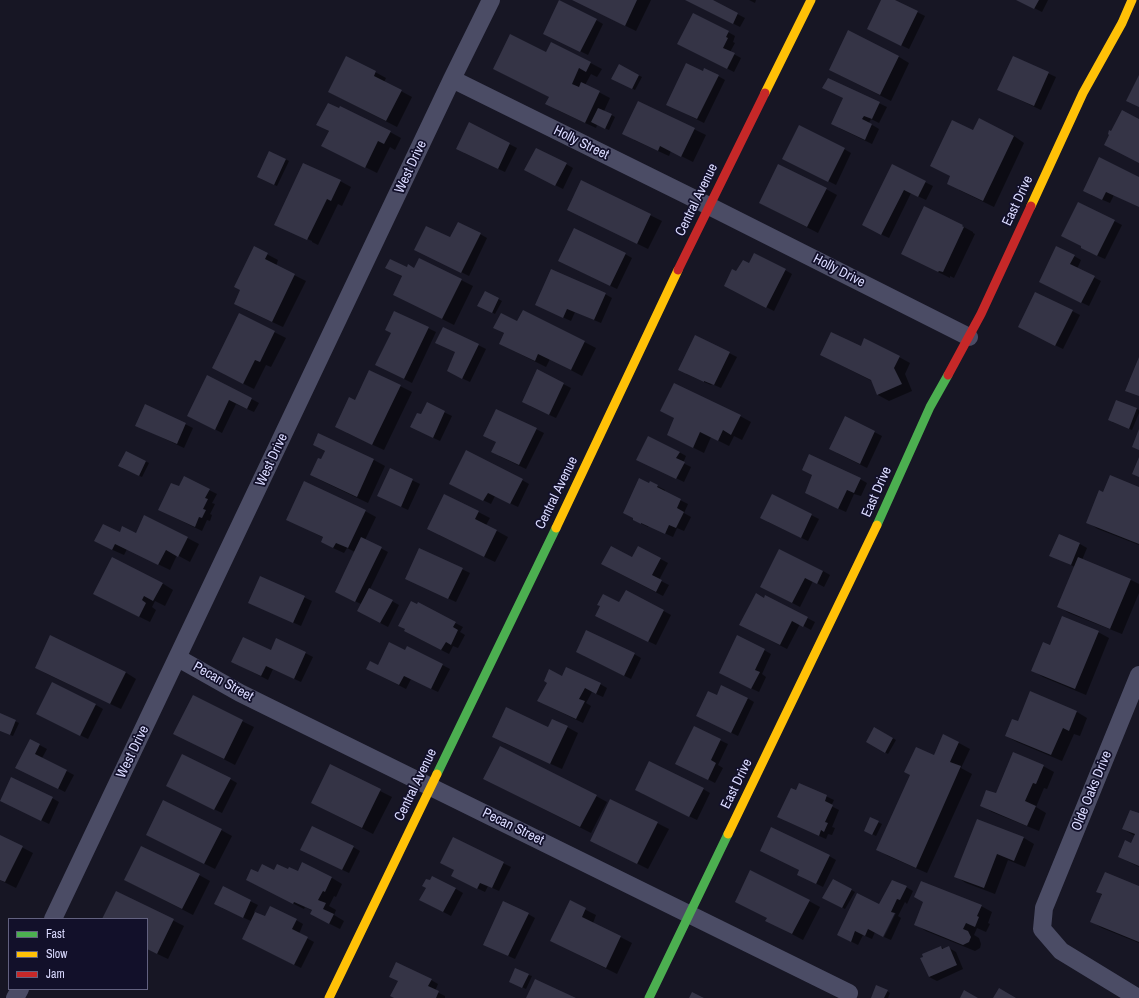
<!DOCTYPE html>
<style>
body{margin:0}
#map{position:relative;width:1139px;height:998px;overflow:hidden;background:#171624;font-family:"Archivo Narrow",sans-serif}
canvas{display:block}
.legend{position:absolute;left:8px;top:918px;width:140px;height:72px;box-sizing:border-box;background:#12102a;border:1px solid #62617f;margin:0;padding:5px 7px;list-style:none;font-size:12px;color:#dadaff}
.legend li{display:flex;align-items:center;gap:8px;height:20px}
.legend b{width:20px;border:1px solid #62617f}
</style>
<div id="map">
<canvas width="1139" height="998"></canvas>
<ul class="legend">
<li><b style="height:5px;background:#4caf50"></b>Fast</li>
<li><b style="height:5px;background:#ffc107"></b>Slow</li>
<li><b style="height:5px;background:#c62828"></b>Jam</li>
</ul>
</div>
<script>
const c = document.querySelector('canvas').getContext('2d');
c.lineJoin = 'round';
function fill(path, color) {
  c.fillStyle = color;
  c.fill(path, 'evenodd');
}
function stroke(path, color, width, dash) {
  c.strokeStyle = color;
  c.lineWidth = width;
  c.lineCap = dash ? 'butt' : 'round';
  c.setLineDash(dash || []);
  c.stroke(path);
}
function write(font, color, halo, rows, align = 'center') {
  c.font = font + ' "Archivo Narrow",sans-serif';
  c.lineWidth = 3.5;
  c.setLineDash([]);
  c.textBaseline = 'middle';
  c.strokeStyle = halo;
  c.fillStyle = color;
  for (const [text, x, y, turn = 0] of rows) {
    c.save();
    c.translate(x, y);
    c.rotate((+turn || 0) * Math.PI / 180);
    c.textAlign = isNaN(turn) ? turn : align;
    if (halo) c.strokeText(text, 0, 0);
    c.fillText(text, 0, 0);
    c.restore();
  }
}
const shadow = new Path2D(`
 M573 0H651L636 31Z
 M687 0H710L745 18 740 27Z
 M749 0H756L755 3Z
 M882 0H893L925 16 909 49 868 29Z
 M1018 0H1048L1042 12Z
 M596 20 603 24 588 55 551 37Z
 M728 32 735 36 733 42 735 43 730 52 741 58 734 72 685 47Z
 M552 43 602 69 597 77 591 74 585 85 610 98 604 111 615 117 609 130 597 125 596 128 557 110 550 97 494 69 547 53Z
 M899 57 909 63 891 101 830 70Z
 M1013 57 1056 77 1041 110 1005 93Z
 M619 66 642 77 635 90 613 78Z
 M375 72 386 78 384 82 412 97 397 127 329 92Z
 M718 76 725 80 704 123 674 108Z
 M828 79 887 107 879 123 871 119 869 123 879 129 872 144 839 128 844 98Z
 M638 102 706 135 693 162 671 151 669 156 634 140Z
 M469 124 517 148 505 172 464 153Z
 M318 125 390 132 401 138 395 150 390 147 377 173 323 146 330 132Z
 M974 131 1014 136 1024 143 994 207 959 190Z
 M844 149 851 153 836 185 791 162Z
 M285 159 289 161 277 186 261 179Z
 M566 164 573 168 563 189 533 174Z
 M892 166 933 186 926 200 911 193 889 238 870 229Z
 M1139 178V207L1114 195 1110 203 1091 195Z
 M340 181 351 187 342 206 338 204 318 245 312 242V241L285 229Z
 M582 182 662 221 648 249 579 215Z
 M826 189 837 195 818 233 760 203Z
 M1079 203 1122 225 1105 259 1089 252Z
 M925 207 962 226 973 232V233L975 234 954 278 950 276V278L902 254Z
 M480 234 487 238 469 276 423 253 451 239Z
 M255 248 278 260 276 266 306 281 283 327 246 310 242 290Z
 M625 254 632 258 617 289 567 265Z
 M1074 256 1081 260 1077 269 1101 281 1089 306 1047 286Z
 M419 259 473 286 454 325 394 295 403 277 398 274 407 268 415 269Z
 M785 270 792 274 774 311 732 290 737 273Z
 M485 292 502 301 495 314 479 305Z
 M1036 293 1080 315 1063 349 1026 331Z
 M605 294 612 298 601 323 575 312 571 321 536 305Z
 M524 311 596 348 582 376 550 359 546 367 500 344 505 334 495 328 518 322Z
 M395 312 436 332 412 383 384 369 392 333Z
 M240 315 286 338 271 367 266 365 254 389 224 374Z
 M444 328 486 349 470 382 455 375 456 352Z
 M695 336 737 357 721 388 712 384 711 385 686 374Z
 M861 347 899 357 910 363 905 374 912 391 889 401 878 395 872 381 821 355Z
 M370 371 412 392 384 450 347 433 355 401Z
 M538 371 571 388 556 418 530 406Z
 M242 394 259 403 254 412 236 404 222 433 188 415Z
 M1117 401 1139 410V413L1132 430 1112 422Z
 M427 404 452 416 440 441 419 431 422 416Z
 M146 405 193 428 184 448 144 429Z
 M497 410 544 433 526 469 499 456 497 442Z
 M740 416 751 422 742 440 734 436 729 446 711 437 704 453 668 435 675 418Z
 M845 417 882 436 867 468 837 453Z
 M319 435 374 460 385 466 368 503 322 481 311 475 322 461 326 452 314 445Z
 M126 452 149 463 142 477 122 468Z
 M679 452 686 456 683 463 691 467 684 482 645 463Z
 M391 470 420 484 408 510 378 496Z
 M860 479 867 483 861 496 854 494 846 512 813 497Z
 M522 480 529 484 518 507 495 496 491 504 450 484Z
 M650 484 657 486 665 490 664 492 688 504 684 513 691 517 684 531 677 528 673 537 649 526 648 527 634 520Z
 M179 488 209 490 217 494 212 503 215 504 210 514 212 515 210 521 207 520 202 531 159 510Z
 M1139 488V545L1098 529 1087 522 1104 493Z
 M445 495 490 518 486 525 508 537 495 562 439 535Z
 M773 496 819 519 808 541 768 522Z
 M365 511 376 517 365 540 388 552 370 589 399 605 388 627 365 615 361 604 344 596 355 552 347 548 344 553 333 548 324 538 287 519Z
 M145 516 199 544 190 562 177 555 170 570 127 549 124 555 106 547 120 534H136Z
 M1059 535 1080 544 1087 548 1082 560 1131 580 1139 584V593L1122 634 1069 613 1059 607 1075 567 1058 559Z
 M638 547 668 563 659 580 669 585 663 596 609 568 632 559Z
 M420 549 470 573 456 602 413 582Z
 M823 571 830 575 824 587 813 581 800 607 769 591Z
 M260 577 312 601 301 626 249 603Z
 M162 583 173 590 165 606 155 601 152 607 156 610 150 622 105 600Z
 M627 591 671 615 656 645 603 619 601 606 620 604Z
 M766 597 815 622 811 630 800 624 787 649 748 629Z
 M418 604 463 627 460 632 465 635 458 648 453 646 449 654 412 635Z
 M1098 632 1109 638 1086 695 1043 677 1032 670 1051 646Z
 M277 639 313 657 301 682 273 669 268 680 233 662 271 651Z
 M408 647 450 669 438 692 411 679 406 689 375 673 378 666 406 652Z
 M764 650 771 654 762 674 766 677 759 692 727 677Z
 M634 654 641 658 631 679 584 656Z
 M36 668 125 672 136 679 121 709 47 674Z
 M562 677 600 684 607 688 603 697 592 692 586 703 591 706 583 723 546 705Z
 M193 697 254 727 235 765 175 734Z
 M747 698 754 702 738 736 697 716Z
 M96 705 103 709 88 739 45 718Z
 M1077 712 1087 718 1080 736 1074 734 1062 761 1017 742 1006 736Z
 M0 714 19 723 13 736 0 731Z
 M567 727 578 733 562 769 504 743 549 728Z
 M694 728 728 744 718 765 723 768 715 783 684 767Z
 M875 728 896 740 888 754 867 742Z
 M943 736 959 743 970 749 961 768 972 774 927 873 888 856 878 850 934 756Z
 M30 740 47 749 42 758 74 775 65 792 24 771Z
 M330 766 392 797 373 834 312 803Z
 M1043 766 1054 772 1047 789 1044 788 1036 807 1046 813 1039 831 992 812 981 805 996 795Z
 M230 779 237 783 222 813 174 790Z
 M800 784 834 800 831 806 839 810 832 827 835 828 832 835 828 834 826 839 786 821Z
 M496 785 596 796 607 802 591 833Z
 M703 789 710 793 697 820 643 794Z
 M52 798 59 802 49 824 8 804Z
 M611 800 669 829 648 869 602 846Z
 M1139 814V867L1119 857 1132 844 1135 836 1123 829Z
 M871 819 882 824 876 836 868 832Z
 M977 820 1024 838 1034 844 1025 867 1008 860 995 894 966 883 955 876Z
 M221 830 232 836 215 869 147 835Z
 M0 836 33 853 16 888 0 880Z
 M453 838 511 867 499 891 488 886 485 892 460 880 456 870Z
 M353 847 360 851 349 873 309 854Z
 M829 856 836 860 823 887 805 878Z
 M275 871 298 873 332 878 342 884 336 897 334 896 329 906 336 910 334 915 344 921 340 929 322 920 313 911 305 907 304 909 247 880 258 874Z
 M199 875 210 881 193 915 125 880Z
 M833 880 855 892 845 909 824 898Z
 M430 882 456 889 463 893 451 916 428 904Z
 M906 887 913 891 907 904 905 902 898 916 901 918 891 940 884 937 896 913H894L883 936 875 932 872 939 863 935 858 945 846 939 880 905Z
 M1139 887V943L1102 928 1092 922 1102 895 1098 892Z
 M223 888 258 905 254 912 265 918 296 920 303 924 299 934 314 942 301 968 250 943 251 921 222 908Z
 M117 892 184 926 168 959 147 949V919H103Z
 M809 901 820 907 803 940 767 921 768 918Z
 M570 902 596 915 593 923 632 943 617 974 551 941Z
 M981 906 992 912 988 923 990 924 986 932 977 928 974 935 979 938 981 944 980 948 975 951 926 931 915 924Z
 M528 914 535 918 515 959 491 948Z
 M941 947 945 949 949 948 956 952 963 969 937 981 929 977Z
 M528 975 532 976 526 989 513 983Z
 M431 980 438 984 435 991 445 996V998H396Z
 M887 991 890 993 888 998H872Z`);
const building = new Path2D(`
 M559 0 597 19 580 52 543 34Z
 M572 0H637L625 26Z
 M685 0H713L738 13 733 24Z
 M881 0H895L918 11 901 46 867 29Z
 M1016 0H1039L1034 9Z
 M693 13 729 31 726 37 728 38 723 48 735 53 727 69 677 44Z
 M848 30 899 56 880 95 829 70Z
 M510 34 546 52 551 42 591 62 586 72 579 68 572 84 579 87 581 82 600 91 585 123 545 104 549 97 493 69Z
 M346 56 376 71 374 76 402 90 386 121 328 92Z
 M1013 56 1049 72 1034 106 997 90Z
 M686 63 703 71 704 68 719 75 697 119 666 105Z
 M619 64 639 75 632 89 611 79Z
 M1139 75V107L1126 101Z
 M828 78 880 102 872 119 864 116 862 119 872 124 865 140 831 124 843 98 822 88Z
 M638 101 695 128 681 157 660 146 658 151 622 134Z
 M328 103 339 108 340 106 391 131 384 144 378 141 365 168 321 146 329 131 316 125Z
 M598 108 612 114 605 129 591 122Z
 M1122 110 1139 119V163L1104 145 1109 135 1108 134 1109 130 1111 131Z
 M979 118 1014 136 983 201 947 184 950 176 930 166 952 120 973 130Z
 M469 122 510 143 498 169 456 149Z
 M799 125 845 148 828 182 782 159Z
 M536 148 567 163 555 186 524 170Z
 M269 151 286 159 274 185 257 177Z
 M1099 157 1139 177V207L1106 192 1102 200 1083 191Z
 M303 163 341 180 331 201 327 199 307 240 274 225Z
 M778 164 827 188 807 227 759 203Z
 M892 164 926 181 918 197 904 190 881 235 862 225Z
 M581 180 651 214 637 244 567 210Z
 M1078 202 1115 220 1097 256 1081 248V246L1061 236Z
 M924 206 963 225 962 226 964 227 943 272 939 271 938 272 901 254Z
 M458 222 481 233 461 273 414 250 426 226 450 237Z
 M574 228 626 253 610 286 558 261Z
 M254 246 268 253 265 259 295 274 272 322 234 304 240 290 234 287Z
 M1056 246 1075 255 1070 264 1095 276 1081 303 1039 282Z
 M754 253 786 269 766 308 724 286 732 269 736 271 743 260 749 263Z
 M419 258 462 279 442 319 393 295 402 276 385 268 390 259 407 267 408 264 414 268Z
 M551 269 606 293 594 320 567 309 563 318 535 305Z
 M485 291 499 298 492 313 477 306Z
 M1035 292 1073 310 1055 346 1018 327Z
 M523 310 585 341 571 370 538 354 535 361 499 344 504 333 493 328 501 313 517 321Z
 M394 311 429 327 404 379 375 365 391 333 385 330Z
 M239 313 275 331 260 362 255 360 243 384 212 368Z
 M443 327 479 344 462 379 447 371 455 352 435 343Z
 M831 332 861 346 864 338 900 356 894 368 902 384 877 395 871 380 820 355Z
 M695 335 730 352 714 385 704 381V382L678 370Z
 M1139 357V396L1125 391Z
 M537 369 564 383 549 415 522 402Z
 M369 370 401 385 372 445 335 427 349 397 355 400Z
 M207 375 252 398 247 409 229 400 215 430 187 416Z
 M674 383 741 415 731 435 723 430 718 441 700 432 693 448 667 435 674 418 660 411Z
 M1116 400 1137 408 1129 429 1108 420Z
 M427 402 445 411 433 438 410 427 417 413 421 414Z
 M145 404 186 423 177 444 135 426Z
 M496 409 537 428 519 465 491 452 496 442 483 436Z
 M845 416 875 431 860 464 829 449Z
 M1139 429V450L1132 447Z
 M318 433 374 459 357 497 310 475 318 458 321 459 325 451 313 445Z
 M648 436 680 452 676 458 685 462 676 479 636 460Z
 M466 450 523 479 510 504 488 493 483 501 449 484Z
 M126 451 146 461 139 476 118 466Z
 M809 454 861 478 854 493 847 490 838 509 805 493 812 475 802 470Z
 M1139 457V477L1132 474Z
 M390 468 413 479 401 507 377 496Z
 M1110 475 1139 487V544L1086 523 1099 490 1103 492Z
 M184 476 210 489 205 498 208 499 203 509 206 510 202 518 199 517 195 527 158 510 171 483 179 486Z
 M639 478 649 483 650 481 658 485 657 487 681 499 677 508 684 512 676 528 669 525 665 534 641 523V524L633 520V518L623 513Z
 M304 481 366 510 348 548 336 543 333 548 321 542 323 537 286 520Z
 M444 494 479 511 475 519 497 530 484 557 427 529Z
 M772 494 812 514 801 538 760 518Z
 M144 515 188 537 178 557 166 550 158 565 115 544 112 550 94 541 103 524 120 532 122 526 136 533Z
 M1059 534 1080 543 1071 565 1049 556Z
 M361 537 382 547 355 602 335 592Z
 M611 546 632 557 638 546 661 558 652 575 662 580 656 592 601 564Z
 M419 548 463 568 448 599 405 579Z
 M779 549 823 571 817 584 805 578 792 603 760 587Z
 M112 557 163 583 153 601 144 596 142 600 146 603 139 617 93 594Z
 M1078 557 1131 579 1110 629 1057 607Z
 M260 576 305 596 293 623 248 603Z
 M369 588 393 600 380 623 357 611Z
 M626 590 664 610 648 642 595 616 600 606 597 605 603 594 619 602Z
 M756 593 764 598 765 595 808 617 803 627 792 621 780 645 739 625Z
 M411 601 417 604 418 602 456 622 453 627 458 630 451 645 446 642 441 650 404 631 405 629 398 626Z
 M1062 616 1099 631 1075 689 1031 671 1043 642 1050 645Z
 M586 630 635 653 624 676 576 652Z
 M50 635 126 672 110 704 35 668Z
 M737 635 765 649 755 670 760 672 751 689 719 673Z
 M243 637 271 650 276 638 306 652 294 679 266 666 261 676 231 662Z
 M389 642 405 650 407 646 443 664 431 689 404 676 399 685 366 669 370 661 378 665Z
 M566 667 601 683 596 694 585 688 579 699 585 701 576 719 537 701 547 683 544 681 549 669 562 676Z
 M52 682 96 704 80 736 36 714Z
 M721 685 748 698 731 733 696 716 708 691 717 695Z
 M1030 691 1077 711 1069 731 1063 728 1051 755 1005 736 1012 719 1018 721Z
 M193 695 243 720 224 759 173 734Z
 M506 707 548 727 552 719 568 726 550 764 492 737Z
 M0 713 16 720 10 735 0 731Z
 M694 726 721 739 711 760 716 763 708 780 675 764Z
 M874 727 893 738 885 753 866 742Z
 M943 734 959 742 950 762 961 766 916 868 876 850 910 775 904 772 916 747 934 755Z
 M30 739 40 744 35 754 67 770 58 789 15 768Z
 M500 746 597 795 580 827 483 779Z
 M1013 752 1044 765 1036 784 1033 783 1025 801 1036 806 1027 826 980 806 986 790 996 793Z
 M182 754 231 778 214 810 166 786Z
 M649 761 704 788 689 817 635 790Z
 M330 764 381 789 362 828 311 803Z
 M11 777 53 797 41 821 0 801Z
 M799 783 827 795 825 801 833 805 825 822 828 823 824 832 821 830 819 836 777 817 791 788 796 790Z
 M610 799 658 822 637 864 590 841Z
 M163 800 222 829 204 864 146 835Z
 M1130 810 1139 813V866L1118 857 1125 840 1131 843 1135 834 1122 829Z
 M870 817 879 821 872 835 864 831Z
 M977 819 1024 837 1014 861 997 854 984 888 954 877Z
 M312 826 354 846 342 870 300 850Z
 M771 827 830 855 816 884 797 875 799 870 760 851Z
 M0 835 23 846 5 882 0 880Z
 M453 837 504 862 492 888 480 883 477 889 451 876 454 870 440 863Z
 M141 846 200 874 182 909 124 880Z
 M302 862 332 877 325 892 323 891 318 900 326 903 323 909 334 914 329 924 310 914 312 910 294 902 293 904 246 880 251 869 258 872 262 864 274 870 277 864 288 869 289 867 298 871Z
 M750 870 810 900 792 934 765 921 767 918 735 902Z
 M1105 872 1139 886V942L1090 922 1102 894 1096 892Z
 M432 876 456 888 443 912 419 900 426 888 422 886 426 879 430 880Z
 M833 879 852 889 842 908 822 898Z
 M892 880 907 886 900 900 897 899 891 912 895 913 883 937 868 929 865 936 855 931 851 942 837 935 857 893 879 904Z
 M921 881 982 905 977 916 979 917 975 927 966 923 963 929 968 931 971 937 969 942 963 945 914 925 923 902 914 897Z
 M223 886 251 900 243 918 214 904Z
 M116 891 174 919 157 954 147 949V919H102Z
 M570 900 586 908 582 917 621 936 606 968 550 941Z
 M503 901 529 913 508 956 483 945Z
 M270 906 297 919 292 929 308 937 294 965 242 939 255 912 265 916Z
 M941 946 942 949 949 946 957 965 929 977 920 958 923 957 922 954Z
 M396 962 432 979 428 986 439 991 436 998H394L390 996 398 981 389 977Z
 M515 968 529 974 522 988 509 982Z
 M535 979 576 998H526Z
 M876 985 888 990 884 998H871Z
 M999 988 1016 998H993Z
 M964 990 978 998H960Z
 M692 992 704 998H689Z`);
const street = new Path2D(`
 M452 79 709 206 969 337
 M178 658 240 693 849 993
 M53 919 452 79 491 0
 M15 998 20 989
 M1138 998 1061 951 1042 929 1044 908 1139 675`);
const fast = new Path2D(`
 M877 525 930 407 948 375
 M437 774 556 528
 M649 998 728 834`);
const slow = new Path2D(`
 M765 93 811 0
 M1031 206 1083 93 1122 23 1132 0
 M556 528 678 270
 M728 834 877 525
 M329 998 437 774`);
const jam = new Path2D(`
 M678 270 765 93
 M948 375 981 314 1031 206`);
const streetNames = [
 ["Holly Street",581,143,26],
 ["West Drive",411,167,-65],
 ["Central Avenue",697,200,-64],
 ["East Drive",1018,201,-65],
 ["Holly Drive",839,271,27],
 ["West Drive",272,460,-65],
 ["East Drive",877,492,-66],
 ["Central Avenue",557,493,-64],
 ["Pecan Street",223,682,29],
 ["West Drive",133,752,-64],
 ["East Drive",737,784,-64],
 ["Central Avenue",416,785,-64],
 ["Olde Oaks Drive",1092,791,-68],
 ["Pecan Street",513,827,26]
];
fill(shadow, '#0007');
fill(building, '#353446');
stroke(street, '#4b4c65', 18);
stroke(fast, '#4caf50', 9);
stroke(slow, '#ffc107', 9);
stroke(jam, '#c62828', 9);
write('14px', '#dadaff', '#12102a', streetNames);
</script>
